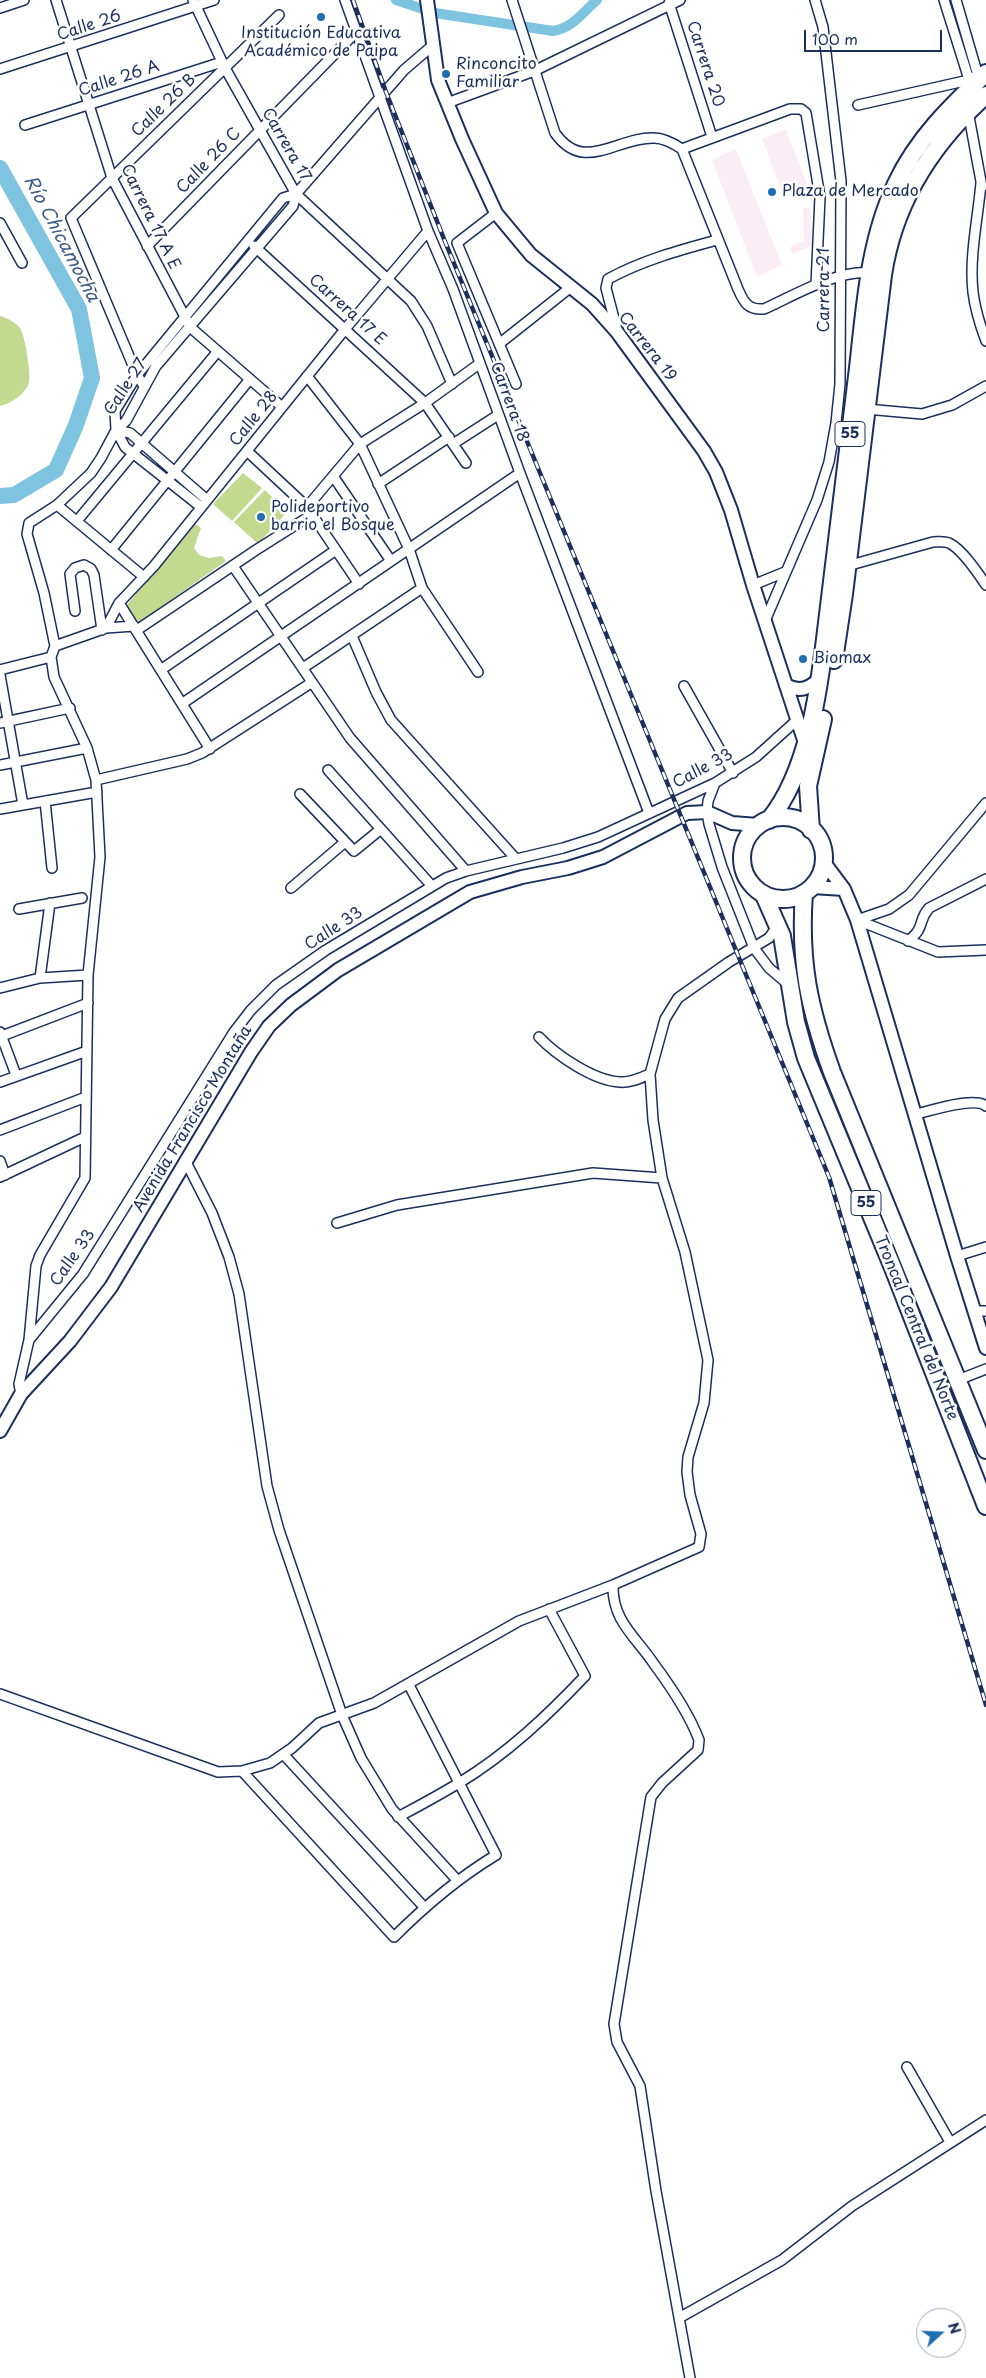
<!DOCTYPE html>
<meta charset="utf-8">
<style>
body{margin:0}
#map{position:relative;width:986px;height:2378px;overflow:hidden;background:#fff;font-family:"Playpen Sans",sans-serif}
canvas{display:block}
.north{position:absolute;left:916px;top:2308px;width:50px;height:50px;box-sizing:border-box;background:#fff;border:1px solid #a4acbf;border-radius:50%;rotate:70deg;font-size:14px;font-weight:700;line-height:20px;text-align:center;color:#1b2f5e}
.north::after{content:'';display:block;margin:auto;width:18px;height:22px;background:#1f6fb2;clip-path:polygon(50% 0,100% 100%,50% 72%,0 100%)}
.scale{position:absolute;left:804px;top:30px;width:138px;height:22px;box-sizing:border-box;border:2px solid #1b2f5e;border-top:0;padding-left:6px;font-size:15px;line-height:18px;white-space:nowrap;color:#1b2f5e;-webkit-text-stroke:4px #fff;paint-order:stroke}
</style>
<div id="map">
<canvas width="986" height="2378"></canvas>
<div class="north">N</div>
<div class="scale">100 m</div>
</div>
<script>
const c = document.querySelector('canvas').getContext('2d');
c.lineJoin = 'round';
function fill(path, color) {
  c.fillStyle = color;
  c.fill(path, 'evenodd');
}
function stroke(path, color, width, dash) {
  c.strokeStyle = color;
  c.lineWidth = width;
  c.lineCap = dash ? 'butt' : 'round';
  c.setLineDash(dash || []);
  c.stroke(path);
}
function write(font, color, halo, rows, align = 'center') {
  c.font = font + ' "Playpen Sans",sans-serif';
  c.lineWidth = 5;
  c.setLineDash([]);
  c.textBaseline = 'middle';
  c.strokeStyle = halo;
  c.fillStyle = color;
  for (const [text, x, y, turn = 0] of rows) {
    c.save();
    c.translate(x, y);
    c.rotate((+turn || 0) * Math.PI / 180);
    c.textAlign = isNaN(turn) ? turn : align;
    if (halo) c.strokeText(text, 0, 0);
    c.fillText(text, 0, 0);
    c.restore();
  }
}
const built = new Path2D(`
 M786 129 808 187 784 198 762 139Z
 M736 149 782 265 757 277 712 160Z
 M803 208H811L812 246 792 254 790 247 804 241Z`);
const green = new Path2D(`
 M0 316C7 318 15 322 20 328 25 336 31 373 29 382 27 393 10 404 0 406Z
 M243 473 262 488 232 521 213 504Z
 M265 490 287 512 258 544 234 522Z
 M194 523 201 528 194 548 199 555 209 558 222 556 226 561 138 623C131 619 129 612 127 605Z`);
const canal = new Path2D(`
 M396 0 435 13 553 31C573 28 583 12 597 0`);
const river = new Path2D(`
 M0 168 79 309 92 378 76 425 56 470 14 495 0 496`);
const street = new Path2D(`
 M56 0 112 178 185 317 190 327 282 407
 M193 0 225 68 296 194 411 301 427 326 452 384
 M345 0 428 231 453 289 520 473 649 813
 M512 0 555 133C584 174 616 137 654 138 664 138 673 143 682 149L738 289C744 303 748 310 764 309 795 295 838 269 872 273
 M944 0 971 86
 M956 0 979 79
 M669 3 712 137
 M0 8 24 0
 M0 69 214 0
 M447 103 534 71 680 0
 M858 105 969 80 976 76
 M968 111 982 187
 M25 125 222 62
 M682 149 790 109H801L806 113 820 197 816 285
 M981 183C978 218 969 257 973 292 975 309 980 325 986 341
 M496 213 457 243 516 384
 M0 223 22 263
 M147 246 356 32
 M254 246 425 403 466 463
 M617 330 606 288 608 279C643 260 680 250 717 240
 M499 344 571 287
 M307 376 360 444 409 549 422 588 478 672
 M144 386 137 375 71 218 279 15
 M866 409 922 414 952 405 986 386
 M116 430 130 433 207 500
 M453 444 498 415
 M247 451 307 507 359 584
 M333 476 391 561
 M378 484 449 437
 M57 505 144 577
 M201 507 125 447 116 430 115 411 137 375 283 198 296 194
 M307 507 360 444 425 403 479 364
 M77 521 218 351
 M111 550 250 379
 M233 566 350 738 466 871
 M847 566 933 542C939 542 944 541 949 543 962 549 978 573 986 585
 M753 585 785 572
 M119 603 210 749
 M75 611 70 574 75 568 84 565 91 569 94 575 102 630
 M765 621 817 500 829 462 836 423 840 384 841 181 823 27 815 0
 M106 628 119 603 154 566 346 328 428 231
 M137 630 256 550 313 514
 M352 636 376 692 391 720 516 859
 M55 646 44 593 27 534 29 523 57 505 91 473 101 458 116 430 126 421 156 366 293 206 296 194 404 70 432 46
 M303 668 422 588
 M162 669 336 550
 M0 670 51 657
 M0 675 23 805
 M684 686 733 773
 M183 703 520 473
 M0 723 70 708
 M0 765 87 748
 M328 770 431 885
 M96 780 187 759 202 753 311 683
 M715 783 708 801 707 812 709 824 722 867 754 948 769 968 789 985
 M300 794 354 851 381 829
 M45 801 52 868
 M0 809 97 792
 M291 888 345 842
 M19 909 82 898
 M857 920 889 909 909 895 986 803
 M857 920 938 952 986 950
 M908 941C926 927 917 922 929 908L986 879
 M40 978 50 903
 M0 988 40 978 88 975
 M0 1032 16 1075
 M2 1036 88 1003
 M539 1037C556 1055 594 1081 620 1082 630 1083 641 1078 650 1074
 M0 1082 87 1051
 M916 1114C930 1111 975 1096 986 1106
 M0 1130 86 1097
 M0 1161 5 1175
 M186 1162 212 1213 229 1257 239 1294 267 1486 279 1530 342 1715 361 1758 392 1809 457 1880
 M0 1177 85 1137
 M337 1223 397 1205 593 1173 662 1178
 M957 1256 986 1247
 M974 1311H986
 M29 1340 83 1274 234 1032 251 1010 276 985 326 950 446 878 466 871 563 848 598 837 715 783 756 757 797 720
 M958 1380 986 1369
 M21 1394 19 1384 29 1340 36 1266 40 1255 85 1178 88 975 100 857 96 780 87 748 54 677 51 657 55 646 106 628 134 626
 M613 1585C612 1621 636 1637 654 1664 671 1687 689 1713 699 1740L698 1750 662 1783 651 1797 614 2024 617 2042 640 2086 656 2191 690 2378
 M0 1694 218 1772 242 1771 270 1763 292 1748 319 1723 374 1703 519 1621 613 1585 699 1547 701 1534 690 1495 687 1472 688 1457 704 1403 708 1360 685 1252 662 1178 653 1120 650 1074 665 1019 678 998 729 962 769 938 778 925
 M284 1755 424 1907
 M242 1771 394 1937C426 1905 458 1878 496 1855L409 1685
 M398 1817C419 1806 439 1795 459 1783 507 1754 547 1716 585 1676L549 1609
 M907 2067 950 2142
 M679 2318 782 2260 852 2206 986 2120`);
const secondary = new Path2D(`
 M427 0 438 80 462 139 496 213 531 255 592 304 617 332 704 451 716 472 731 510 753 585 805 743
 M786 685C801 693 809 688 821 678
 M823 861 844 889 857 920 957 1256 986 1348
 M812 887 844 889
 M0 1431 21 1394 70 1341 111 1287 251 1052 269 1026 291 1005 338 970 470 892 522 877 568 868 603 857 687 813 707 812 732 823 758 825`);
const highway = new Path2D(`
 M834 660 844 594 883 275C894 202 931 144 986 95
 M742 858a41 41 0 1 1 82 0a41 41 0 1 1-82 0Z
 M769 820C808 773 819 690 826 631 837 543 847 455 858 368 865 306 869 241 896 184 917 139 950 107 986 73
 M811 830 808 786 823 719
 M804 893C799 962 809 1008 832 1072L986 1450
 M764 895 782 936 796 1022 806 1058 893 1268 986 1506`);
const rail = new Path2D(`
 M353 0 386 92 444 239 829 1177 986 1705`);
const markers = [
 [321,17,5,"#1f6fb2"],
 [446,74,5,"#1f6fb2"],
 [772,192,5,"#1f6fb2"],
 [261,517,5,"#1f6fb2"],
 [803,659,5,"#1f6fb2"]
];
const shields = [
 [850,434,30],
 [866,1203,30]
];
const shieldNames = [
 ["55",850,434],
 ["55",866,1203]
];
const streetNames = [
 ["Calle 26",89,26,-18],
 ["Carrera 20",705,64,72],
 ["Calle 26 A",119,79,-18],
 ["Calle 26 B",164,106,-44],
 ["Carrera 17",286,145,60],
 ["Calle 26 C",209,161,-46],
 ["Carrera 17 A E",150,217,64],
 ["Carrera 21",825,290,-90],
 ["Carrera 17 E",347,310,42],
 ["Carrera 19",647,347,52],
 ["Calle 27",126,387,-57],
 ["Carrera 18",509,402,70],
 ["Calle 28",254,419,-51],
 ["Calle 33",703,769,-28],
 ["Calle 33",334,929,-33],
 ["Avenida Francisco Montaña",193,1119,-59],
 ["Calle 33",73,1258,-55],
 ["Troncal Central del Norte",916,1328,68]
];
const poiNames = [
 ["Institución Educativa",321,34,"center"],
 ["Académico de Paipa",321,52,"center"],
 ["Rinconcito",456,65],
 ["Familiar",456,83],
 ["Plaza de Mercado",782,192],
 ["Polideportivo",271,508],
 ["barrio el Bosque",271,526],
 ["Biomax",813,659]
];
const waterNames = [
 ["Río Chicamocha",61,239,62]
];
fill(built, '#fbedf6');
fill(green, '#c3d98f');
stroke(canal, '#7ec3df', 10);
stroke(river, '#7ec3df', 16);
stroke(street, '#1b2f5e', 12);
stroke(secondary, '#1b2f5e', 16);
stroke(highway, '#1b2f5e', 20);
stroke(street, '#fff', 9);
stroke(secondary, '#fff', 12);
stroke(highway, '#fff', 16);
stroke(rail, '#1b2f5e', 4.5);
stroke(rail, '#fff', 2.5, [8]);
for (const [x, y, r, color] of markers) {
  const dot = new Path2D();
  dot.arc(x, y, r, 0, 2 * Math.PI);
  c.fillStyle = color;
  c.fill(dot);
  stroke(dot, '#fff', 2);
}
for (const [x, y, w] of shields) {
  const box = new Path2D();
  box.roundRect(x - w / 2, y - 12.5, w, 25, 4);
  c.fillStyle = '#fff';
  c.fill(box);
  stroke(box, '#1b2f5e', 1);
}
write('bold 15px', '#1b2f5e', null, shieldNames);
write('16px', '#1b2f5e', '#fff', streetNames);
write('16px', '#1b2f5e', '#fff', poiNames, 'left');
write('italic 18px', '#395b85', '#fff', waterNames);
</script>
